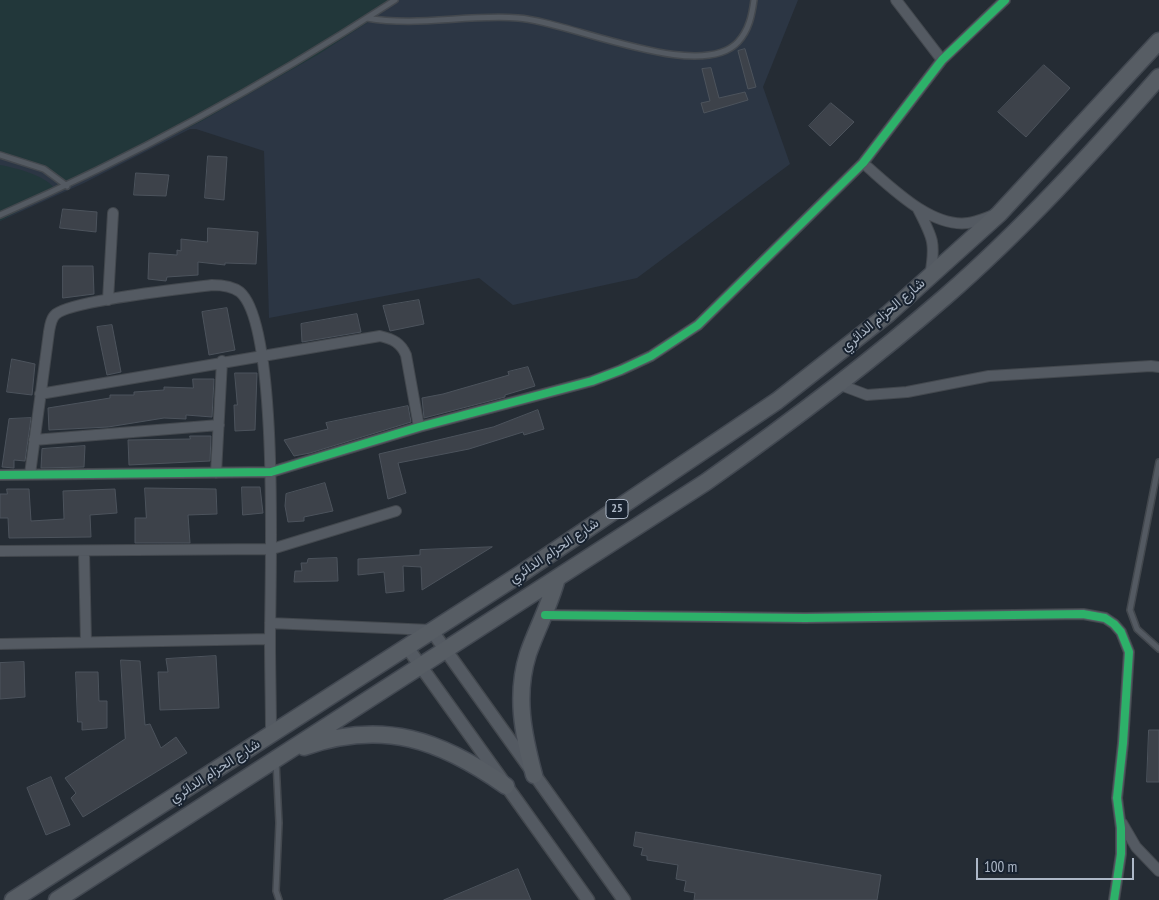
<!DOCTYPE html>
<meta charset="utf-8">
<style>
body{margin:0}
#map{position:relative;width:1159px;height:900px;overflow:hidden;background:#252c34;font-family:"PT Sans Narrow",sans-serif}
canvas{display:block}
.scale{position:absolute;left:976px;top:858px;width:158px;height:22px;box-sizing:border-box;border:2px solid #adb8c7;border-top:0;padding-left:6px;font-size:15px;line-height:18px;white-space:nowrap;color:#adb8c7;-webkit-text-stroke:4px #18222f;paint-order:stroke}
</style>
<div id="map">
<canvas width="1159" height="900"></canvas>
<div class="scale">100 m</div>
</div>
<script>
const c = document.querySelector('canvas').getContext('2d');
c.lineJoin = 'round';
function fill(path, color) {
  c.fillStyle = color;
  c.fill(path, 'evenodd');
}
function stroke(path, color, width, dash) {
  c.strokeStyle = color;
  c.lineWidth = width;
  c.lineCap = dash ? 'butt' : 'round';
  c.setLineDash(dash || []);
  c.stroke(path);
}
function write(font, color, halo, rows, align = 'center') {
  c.font = font + ' "PT Sans Narrow",Vazirmatn,sans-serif';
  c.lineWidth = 4;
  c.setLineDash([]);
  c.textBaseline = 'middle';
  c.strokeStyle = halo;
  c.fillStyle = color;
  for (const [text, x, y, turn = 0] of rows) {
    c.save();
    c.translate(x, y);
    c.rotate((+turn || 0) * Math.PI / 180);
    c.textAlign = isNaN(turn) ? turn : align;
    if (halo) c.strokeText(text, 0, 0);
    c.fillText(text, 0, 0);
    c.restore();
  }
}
const airport = new Path2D(`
 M0 0H798L763 87 790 164 637 278 513 305 479 278 269 318 264 151 196 129H190L84 183 0 221Z`);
const green = new Path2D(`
 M0 0H393L373 19 319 54 200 122 73 184H67L35 168 0 157Z
 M0 165C16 168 49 176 56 191L0 221Z`);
const building = new Path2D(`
 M745 49 756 87 748 89 738 51Z
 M1044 65 1070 88 1026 137 998 112Z
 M711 68 719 98 745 92 748 100 704 113 701 103 710 101 702 69Z
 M831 103 854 122 830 146 809 126Z
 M208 156 227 157 224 200 205 198Z
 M136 173 169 175 166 196 134 195Z
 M63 209 97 212 96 232 60 228Z
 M208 228 258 232 256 264 225 263V265L198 262V275L167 277 166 281 148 279 149 253 177 255V250L181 251V239L207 242Z
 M63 266H93L94 294 63 298Z
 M419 300 424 324 390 331 383 306Z
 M227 308 235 350 209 355 202 312Z
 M357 314 361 332 302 342 301 324Z
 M112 325 121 372 107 375 97 327Z
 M12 359 35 364 32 395 7 392Z
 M528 367 535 386 505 395V397L424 418 422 398 443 394 509 375 508 372Z
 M235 373H257L255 430 235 431 234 405H237Z
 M193 379H214L212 417 186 415V419L164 418 108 427 49 430 48 408 110 398V395H134V392L164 390V387L193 388Z
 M408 406 411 422 310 453 294 456 284 440 328 429 326 423Z
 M538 410 544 429 524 435 523 432 469 449 398 463 406 493 388 499 379 454 493 427Z
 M31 418 25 461 14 460V468L2 467 9 419Z
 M190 436H211L210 461 129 465 128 440 190 439Z
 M85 446 84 467 41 468 42 449Z
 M325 483 333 511 304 517V521L288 522 285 506 286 494Z
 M242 487H260L263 513 243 515Z
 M145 488 216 489 217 514 188 515 190 543H135V518H146Z
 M7 489H29L31 521 64 519 63 491 115 489 117 513 90 515 91 537 9 538 8 518H0V494H7Z
 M492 547 422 590 421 567 403 566 404 591 386 593 384 572 358 575V559L420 555V550Z
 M337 558 338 581 294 582 295 571H302L301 563H307L308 559Z
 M216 656 219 708 160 710 158 672H168L166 659Z
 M121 660 140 661 145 725 150 724 161 748 176 737 187 753 83 817 71 798 76 793 65 778 125 739Z
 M24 662 25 697 0 699V663Z
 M76 672H98L99 701H107V728L82 730V722H78Z
 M1149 730H1159V782H1147Z
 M51 777 70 825 46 835 27 788Z
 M636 832 881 875 877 900H694L695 893 684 891 686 881 676 879 678 865 647 860V856L641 855 643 848 634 846Z
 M518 869 531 900H444Z`);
const service = new Path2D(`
 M367 18C417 27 468 14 518 18 568 21 700 83 738 42 749 30 752 15 754 0
 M0 155 44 169 67 186
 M0 215C138 155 269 82 395 0
 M1159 462 1130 610 1137 629 1159 649
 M276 761 279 823 276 891 279 900`);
const minor = new Path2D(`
 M896 0 942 60
 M863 163C889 185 930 228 968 223 976 222 985 218 994 215
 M918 209C933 238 936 243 930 276
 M108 300 113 213
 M838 384 867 395 907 392 989 376 1151 366 1159 367
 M40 394 380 336C393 339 401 343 406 355L419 427
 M34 440 219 425
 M216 473 222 361
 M30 474 49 332C50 326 51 318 56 314 73 300 184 289 212 285 222 285 232 286 240 292 280 326 270 582 270 640 270 672 271 703 271 735
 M0 475 271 472 419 427 592 381 621 370 651 356 698 325 863 163 942 60 1005 0
 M0 551 272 549 396 511
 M84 552 86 642
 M545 615 805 618 1083 614 1105 618 1114 624 1121 632 1129 652 1123 743 1117 798 1121 828V854L1114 900
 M270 623 431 630
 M0 644 270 639
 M1122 823 1136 847 1159 871`);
const tertiary = new Path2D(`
 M432 631 624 900
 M407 647 588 900`);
const primary = new Path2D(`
 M304 747C383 719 441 740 506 786
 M534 775C523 734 515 695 528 654 537 628 550 605 557 578
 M13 900 522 573 777 401 888 314 999 214 1159 41
 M57 900 706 482C788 424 869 363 945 297 1022 230 1092 153 1159 77`);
const cycleway = new Path2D(`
 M0 475 271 472 419 427 592 381 621 370 651 356 698 325 863 163 942 60 1005 0
 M545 615 805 618 1083 614 1105 618 1114 624 1121 632 1129 652 1123 743 1117 798 1121 828V854L1114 900`);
const shields = [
 [617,509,22]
];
const shieldNames = [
 ["25",617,509]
];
const streetNames = [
 ["شارع الحزام الدائري",883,315,-40],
 ["شارع الحزام الدائري",554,551,-34],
 ["شارع الحزام الدائري",215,771,-33]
];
fill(airport, '#2c3644');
fill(green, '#22373a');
fill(building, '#3d424a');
stroke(building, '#4c535c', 1);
stroke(service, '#43484e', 8);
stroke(minor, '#43484e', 12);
stroke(tertiary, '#43484e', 15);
stroke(primary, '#424851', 19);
stroke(service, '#545a62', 5);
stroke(minor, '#545a62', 10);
stroke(tertiary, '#545a62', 12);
stroke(primary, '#575d64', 16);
stroke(cycleway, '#2db169', 8);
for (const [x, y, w] of shields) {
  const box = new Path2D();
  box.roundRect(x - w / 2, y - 9.5, w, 19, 4);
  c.fillStyle = '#18222f';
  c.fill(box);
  stroke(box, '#adb8c7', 1);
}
write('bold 12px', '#adb8c7', null, shieldNames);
write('14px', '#adb8c7', '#18222f', streetNames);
</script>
